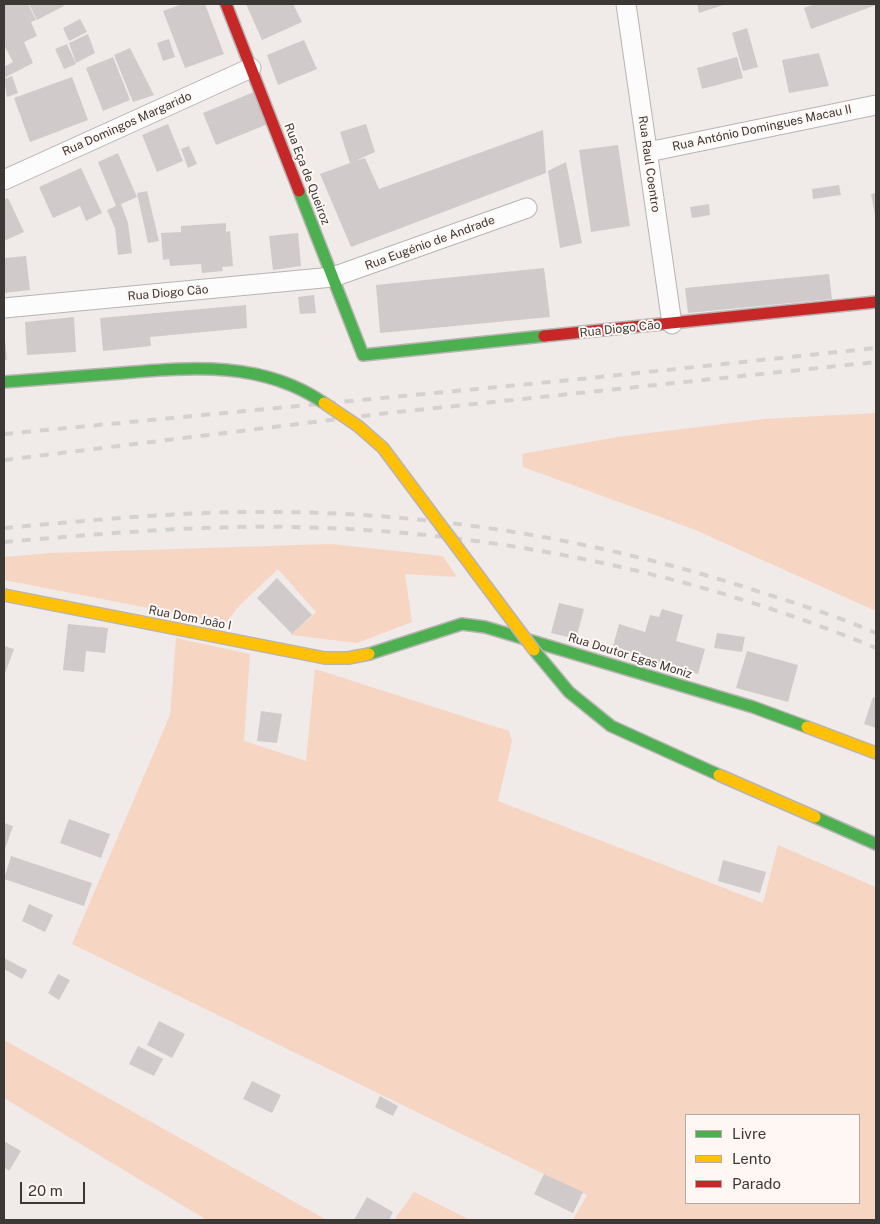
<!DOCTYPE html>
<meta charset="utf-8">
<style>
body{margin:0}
#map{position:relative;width:880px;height:1224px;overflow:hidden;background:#f0eae8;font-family:"Public Sans",sans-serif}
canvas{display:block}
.frame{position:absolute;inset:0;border:5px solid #3c3836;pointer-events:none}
.legend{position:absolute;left:685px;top:1114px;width:175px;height:90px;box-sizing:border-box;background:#fff7f3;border:1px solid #b1aba7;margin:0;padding:6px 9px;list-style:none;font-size:15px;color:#3c3836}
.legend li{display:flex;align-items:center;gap:10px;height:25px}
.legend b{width:25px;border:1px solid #b1aba7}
.scale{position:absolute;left:20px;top:1182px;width:65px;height:22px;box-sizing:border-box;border:2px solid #3c3836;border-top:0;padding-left:6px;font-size:15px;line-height:18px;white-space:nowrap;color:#3c3836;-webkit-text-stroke:4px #fff7f3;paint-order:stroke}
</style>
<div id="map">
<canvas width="880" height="1224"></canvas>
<div class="frame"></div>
<ul class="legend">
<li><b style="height:6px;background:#4caf50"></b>Livre</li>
<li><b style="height:6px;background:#ffc107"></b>Lento</li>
<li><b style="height:6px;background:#c62828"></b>Parado</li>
</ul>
<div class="scale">20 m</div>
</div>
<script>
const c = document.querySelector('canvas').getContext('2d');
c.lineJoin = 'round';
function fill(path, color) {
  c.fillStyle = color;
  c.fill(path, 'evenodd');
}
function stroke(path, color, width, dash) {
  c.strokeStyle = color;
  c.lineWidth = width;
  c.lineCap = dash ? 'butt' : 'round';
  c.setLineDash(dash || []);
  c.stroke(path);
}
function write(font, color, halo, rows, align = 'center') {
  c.font = font + ' "Public Sans",sans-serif';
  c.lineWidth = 4;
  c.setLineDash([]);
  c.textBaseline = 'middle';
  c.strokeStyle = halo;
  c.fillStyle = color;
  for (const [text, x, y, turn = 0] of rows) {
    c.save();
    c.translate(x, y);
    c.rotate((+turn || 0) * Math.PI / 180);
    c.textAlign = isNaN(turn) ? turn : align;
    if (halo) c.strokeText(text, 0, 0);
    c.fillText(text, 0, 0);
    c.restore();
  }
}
const green = new Path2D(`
 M876 413V611L693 529 523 467 522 454 617 437 764 419Z
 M331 544 443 556 457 577 405 574 412 622 357 643 291 635 316 612 278 569 239 606 226 623 4 580V557L51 553Z
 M176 638 250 654 244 741 306 761 315 669 509 731 512 741 498 801 763 903 778 845 876 887V1220H573L587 1195 72 944 170 715ZM686 1115H859V1203H686Z
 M4 1040 327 1220H207L4 1098Z
 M414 1192 470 1220H394Z`);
const building = new Path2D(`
 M4 4H28L36 20 31 22 37 36 24 42 33 63 4 78V67L13 62 4 45Z
 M29 4H63L64 6 37 20Z
 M183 4H205L224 54 185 68 163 11Z
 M246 4H293L302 22 262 40Z
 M697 4H726L699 13Z
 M815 4H876V5L811 29 804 8Z
 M80 19 87 32 69 41 63 28Z
 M747 28 758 67 743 71 732 33Z
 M88 34 95 53 76 63 69 43Z
 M169 39 175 57 163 61 157 43Z
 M304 40 317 69 278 85 267 55Z
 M67 44 76 64 64 69 55 49Z
 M130 48 154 95 133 102 114 55Z
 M819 53 829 86 789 93 782 60Z
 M113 57 130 100 103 111 86 68Z
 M737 57 743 78 702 89 697 68Z
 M12 76 18 93 7 97 4 79Z
 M72 77 88 120 30 142 14 98Z
 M254 92 268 124 216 145 203 113Z
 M168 124 183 161 157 172 142 135Z
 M366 124 375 152 355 161 365 158 379 189 543 130 546 173 351 247 320 174 350 163 340 132Z
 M618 145 630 226 591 232 579 150Z
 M189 146 197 164 188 168 181 149Z
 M118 153 137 197 121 204 128 223 132 253 118 255 115 228 107 210 116 206 98 162Z
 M566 162 582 243 560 248 548 171Z
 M81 168 102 213 86 221 80 206 53 218 39 187Z
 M839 185 841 195 813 199 812 189Z
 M147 191 159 241 148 243 137 193Z
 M876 193V215H875L871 194Z
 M8 198 24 232 4 241V200Z
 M709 204 710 215 692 218 690 207Z
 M226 223V232L230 231 233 266 222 267 223 271 202 273 201 264 170 266 169 259 163 260 161 233 181 232V226Z
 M298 233 301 266 273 270 269 236Z
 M26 256 30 290 4 293V258Z
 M544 268 550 317 380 333 376 285Z
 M829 274 832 299 688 313 685 288Z
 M314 295 316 313 300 314 298 297Z
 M246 305 247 328 150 337 151 346 103 351 100 318Z
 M74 317 76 352 27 355 25 322Z
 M4 330 7 360H4Z
 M277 578 312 615 292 634 257 598Z
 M559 603 584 609 576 639 551 633Z
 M662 609 683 615 676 641 705 649 698 674 612 650 619 624 645 632 650 615 659 617Z
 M68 624 108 628 105 653 86 651 84 672 63 670Z
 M717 633 745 637 742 652 714 648Z
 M4 646 14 649 4 676Z
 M747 651 798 665 788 702 736 688Z
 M873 697 876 698V728L864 724Z
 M261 711 282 714 277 743 257 741Z
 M69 819 110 834 101 858 60 843Z
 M4 823 13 826 4 852Z
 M11 856 92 883 84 906 4 879Z
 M723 860 766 872 760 893 718 881Z
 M29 904 53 915 45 932 22 921Z
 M4 958 27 970 22 979 4 969Z
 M58 974 70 980 59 1000 48 993Z
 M159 1021 185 1034 172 1058 147 1045Z
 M138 1046 163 1059 154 1076 129 1064Z
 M252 1081 281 1095 272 1113 243 1099Z
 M380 1096 398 1106 393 1116 375 1107Z
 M4 1141 21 1151 9 1171 4 1167Z
 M544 1174 583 1192 573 1213 534 1194Z
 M367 1197 393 1212 389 1220H354Z`);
const street = new Path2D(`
 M626 4 672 324
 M648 152 876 105
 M4 180 251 68
 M4 308 333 277 527 208`);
const fast = new Path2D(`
 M299 191 363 355 544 336
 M369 654 462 624 485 627 753 707 807 727
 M815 817 876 844`);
const slow = new Path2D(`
 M4 595 325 658H348L369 654
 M807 727 876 753`);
const jam = new Path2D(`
 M226 4 299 191
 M544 336 876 302`);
const rail = new Path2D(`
 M4 434 571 380 876 348
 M4 460 388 413 876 362
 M4 528C94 520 185 511 276 512 438 513 599 540 754 590 795 603 837 616 876 633
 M4 542C100 534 197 525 294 527 493 531 692 572 876 648`);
const fastBridge = new Path2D(`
 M4 382C43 379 83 376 122 373 193 367 263 361 324 403
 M534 650 569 692 611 726 719 775`);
const slowBridge = new Path2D(`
 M324 403 358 426 383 448 534 650
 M719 775 815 817`);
const streetNames = [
 ["Rua Domingos Margarido",127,124,-24],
 ["Rua António Domingues Macau II",762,128,-12],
 ["Rua Raul Coentro",649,164,82],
 ["Rua Eça de Queiroz",307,174,69],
 ["Rua Eugénio de Andrade",430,243,-20],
 ["Rua Diogo Cão",168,293,-5],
 ["Rua Diogo Cão",620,329,-6],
 ["Rua Dom João I",190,618,11],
 ["Rua Doutor Egas Moniz",630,656,17]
];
fill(green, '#f7d5c3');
fill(building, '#d0cbca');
stroke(street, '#b8b4b3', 21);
stroke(fast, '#b8b4b3', 14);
stroke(slow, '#b8b4b3', 14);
stroke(jam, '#b8b4b3', 14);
stroke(street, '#fdfcfc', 19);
stroke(fast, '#4caf50', 11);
stroke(slow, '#ffc107', 11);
stroke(jam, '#c62828', 11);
stroke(rail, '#d4d2d1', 4, [9, 9]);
stroke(fastBridge, '#b8b4b3', 14, []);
stroke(slowBridge, '#b8b4b3', 14, []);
stroke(fastBridge, '#4caf50', 11);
stroke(slowBridge, '#ffc107', 11);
write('12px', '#3c3836', '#fff7f3', streetNames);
</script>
